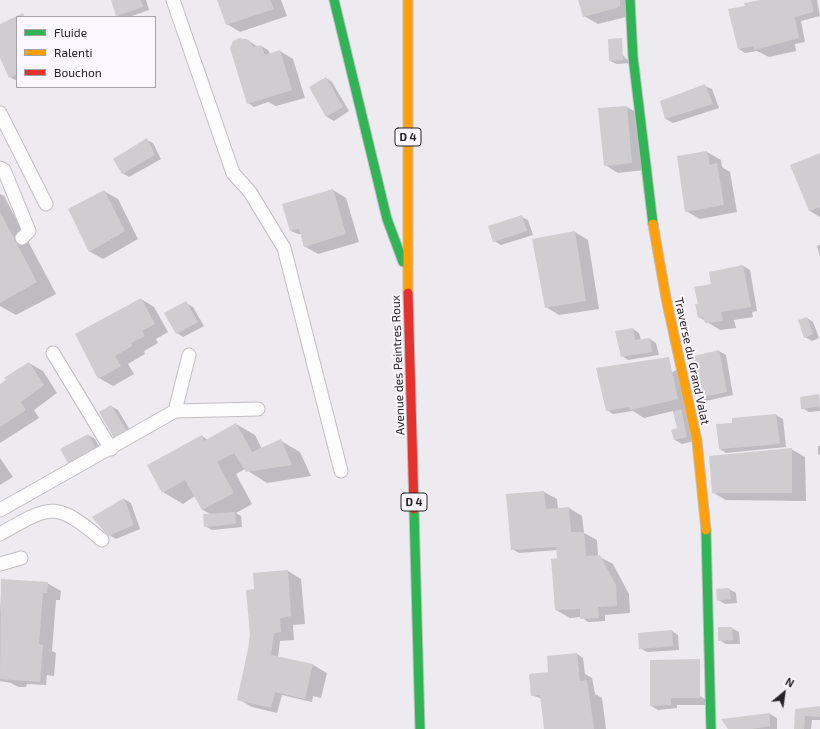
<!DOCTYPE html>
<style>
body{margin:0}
#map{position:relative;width:820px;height:729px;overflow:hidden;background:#eeebf0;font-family:"Exo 2",sans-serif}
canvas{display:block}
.legend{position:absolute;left:16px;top:16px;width:140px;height:72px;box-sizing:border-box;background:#fcf7fe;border:1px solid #a6a2a8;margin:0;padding:5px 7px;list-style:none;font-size:12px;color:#252326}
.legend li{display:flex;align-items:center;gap:8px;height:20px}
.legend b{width:20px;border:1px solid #a6a2a8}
.north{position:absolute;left:764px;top:673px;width:40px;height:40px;-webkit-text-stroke:3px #fcf7fe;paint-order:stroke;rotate:29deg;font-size:11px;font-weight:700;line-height:16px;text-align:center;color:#252326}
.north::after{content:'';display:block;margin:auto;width:14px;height:18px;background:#252326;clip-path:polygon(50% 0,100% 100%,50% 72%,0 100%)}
</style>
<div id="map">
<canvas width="820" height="729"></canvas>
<ul class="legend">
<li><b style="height:5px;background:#30b455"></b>Fluide</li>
<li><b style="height:5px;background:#ff9f0a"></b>Ralenti</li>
<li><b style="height:5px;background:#e5322d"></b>Bouchon</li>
</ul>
<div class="north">N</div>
</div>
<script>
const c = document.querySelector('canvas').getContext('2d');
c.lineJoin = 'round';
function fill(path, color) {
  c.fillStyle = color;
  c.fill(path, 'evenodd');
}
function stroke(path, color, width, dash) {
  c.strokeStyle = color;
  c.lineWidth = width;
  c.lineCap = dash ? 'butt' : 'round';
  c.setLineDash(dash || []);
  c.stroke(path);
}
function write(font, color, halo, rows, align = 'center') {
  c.font = font + ' "Exo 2",sans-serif';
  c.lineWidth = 4;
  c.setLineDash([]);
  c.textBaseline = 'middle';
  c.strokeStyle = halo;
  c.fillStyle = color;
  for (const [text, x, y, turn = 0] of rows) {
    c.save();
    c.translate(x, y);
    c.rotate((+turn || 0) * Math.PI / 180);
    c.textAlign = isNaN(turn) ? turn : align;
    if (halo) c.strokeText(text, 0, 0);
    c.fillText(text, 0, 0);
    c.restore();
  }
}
const shadow = new Path2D(`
 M112 0H146L149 10 129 17H121L117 15Z
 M218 0H281L287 16 240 32 227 24Z
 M579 0H632L634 15 598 24 584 16Z
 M764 0H817L820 16 801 21 805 42 795 44 796 51 769 57 757 51 745 53 739 49 746 7Z
 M17 17V81L10 77 0 56V25Z
 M246 39 258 47 261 46 268 50 270 54 280 51 293 59 305 98 276 106 268 102 254 107 248 103 236 40Z
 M609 40 630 63 617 64 610 61Z
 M326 78 332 82 349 111 334 121 327 117 310 87Z
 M705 86 712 89 719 108 673 123 666 119 662 101Z
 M627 107 641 115 645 170 618 173 605 165Z
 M147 140 153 143 161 159 129 177 122 173Z
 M707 152 721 160 722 167 730 172 737 212 700 219 686 211Z
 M820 154V217L810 211Z
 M333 190 346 198 359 242 318 254 304 246 301 234H298L291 231Z
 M104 191 118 199 138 239 103 259 89 251Z
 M0 194 4 196 56 294 16 315 0 306Z
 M522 217 528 220 533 235 501 245 494 241Z
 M575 232 588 240 599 309 559 315 546 307Z
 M820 245V256L817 246Z
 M743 266 750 270 757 311 752 312 753 317 734 320 736 328 720 330 699 317V305L714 284Z
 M141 299 154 307 168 332 156 339 158 343 144 351 145 354 128 364 134 374 113 386 99 378Z
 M186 303 193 307 204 326 183 337 177 333Z
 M807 318 813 322 819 338 812 341 805 337Z
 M633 329 639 333 641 340 650 339 656 343 659 355 628 360 622 356Z
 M719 351 726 355 733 395 706 401 699 398Z
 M29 363 43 371 57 393 34 410 39 418 0 443V385Z
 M683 366 694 441 682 444 675 440 678 429 673 411 644 418 633 411 613 414 607 410Z
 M819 395 820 411 809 412 802 408Z
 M111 406 118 410 133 435 122 441Z
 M776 415 783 419 786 447 726 453 720 449 734 424Z
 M236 424 255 435 262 449 281 441 300 452 311 476 267 483 245 469 236 474 252 504 236 513 241 516 242 527 212 530 205 526 212 515 203 510 195 496 183 504 163 492 148 466 202 436 208 440Z
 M88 435 95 439 102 452 75 466 69 462Z
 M818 446H820V455L818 454Z
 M791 449 805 457 806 501 726 500 712 492Z
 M0 458 13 477 0 485Z
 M544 492 557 499 558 509 569 508 582 516 584 533 597 540 598 556 613 564 629 594 630 613 605 615V621L588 622 581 617 570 618 556 610 560 559 557 550 519 553 512 549Z
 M124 499 131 503 140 529 116 539 109 535Z
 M288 571 301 579 305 624 293 625 294 640 280 641 278 657 313 665 327 673 321 698 313 696 312 702 282 695 277 713 252 707 238 699 249 650 255 590Z
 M2 580 47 583 61 591 60 600H56L52 651 56 653 54 676 47 675 46 685 27 684 26 687H18L11 683 0 681V612Z
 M729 589 736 593 737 603 725 604 718 600Z
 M719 628H732L739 632 740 644H726L719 640Z
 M672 631 678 635 679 650 647 652 640 648Z
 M577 654 583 658 585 674 592 678 595 694 602 698 606 729H545L542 699 532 695 549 673Z
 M651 661 713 705H677V708L658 710 651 706Z
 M820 707V720H812L811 729H795L796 710Z
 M770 714 777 718V729H729Z`);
const building = new Path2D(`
 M111 0H141L143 7 116 16Z
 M217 0H270L274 9 226 25Z
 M578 0H620V7L583 17Z
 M760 0H811L814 12 795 17 799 38 754 50V46L738 49 728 9 745 6 744 3Z
 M23 13 25 17H17V74L9 78 0 58V24Z
 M239 38 249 40 253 47 261 45 265 55 280 50 292 90 247 104 230 48 233 41Z
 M622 38 623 60 609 61 608 39Z
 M326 77 343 107 326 117 309 87Z
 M705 84 713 104 665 119 660 101Z
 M627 106 632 163 604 166 598 108Z
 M147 138 155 155 122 174 113 159Z
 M707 151 710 165 717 163 724 205 685 212 677 156Z
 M820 153V207L809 211 790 165Z
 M333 189 346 234 304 247 299 229 290 231 282 204Z
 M104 190 125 231 89 252 68 209Z
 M0 212 37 282 0 303Z
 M522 215 527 231 493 242 488 226Z
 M575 231 586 301 545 308 532 239Z
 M743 265 751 307 721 312 723 321 705 323 703 317 698 318 695 304H698L694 287 711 284 709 272Z
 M141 298 155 324 142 331 145 336 131 343 132 346 115 356 121 366 98 379 75 334Z
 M186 301 198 322 176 334 164 313Z
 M807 317 813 334 804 338 798 320Z
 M633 328 635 340 650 338 652 352 621 357 615 331Z
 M719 350 727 392 698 398 689 357Z
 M669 357 678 399 630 410 629 407 606 411 596 368Z
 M29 362 44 385 21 402 26 410 0 427V384L6 380 4 378Z
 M819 394 820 406 801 409 800 397Z
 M111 405 127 431 114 438 99 412Z
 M681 409 687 437 674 440 671 430 677 428 673 412Z
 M776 414 780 444 719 449 716 424 732 423V418Z
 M236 423 252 452 281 439 292 465 246 472 234 453 217 462 234 493 202 510 185 480 162 493 147 465 202 435 204 441Z
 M88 434 96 449 68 463 60 449Z
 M792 448V493H712L709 456Z
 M544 491 546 509 569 507 571 532H584L586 556 600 555 616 585 617 606 598 607 599 618 580 619V609L555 610 551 559 557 558 556 547 511 550 506 494Z
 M124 498 134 525 108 536 92 517Z
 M235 512 236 524 204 527 203 514Z
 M288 570 291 616 280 618 281 632 274 633 271 655 313 664 305 699 275 692 271 708 237 700 248 649 250 635 246 590 254 589 253 573Z
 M1 579 48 582 47 593H43L39 644 43 645 40 682 0 679Z
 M729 588 731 599 717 601 716 589Z
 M718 627H732L733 640 718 641Z
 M672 630 673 646 639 649 638 633Z
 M577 653 580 681 587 680 594 729H544L540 695 531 696 529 674 548 672 547 656Z
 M700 659V698H671V705L650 706V660Z
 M820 706V717L805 716 804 729H794L795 709Z
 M770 713V726L752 729H728L721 719Z`);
const lane = new Path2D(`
 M173 0 233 173 250 192 284 248 341 471
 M0 113 46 204
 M0 168 4 170 29 231 22 238
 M53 353 111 449
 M175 411 189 355
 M0 510 175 411 258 409
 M0 534C51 505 55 500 102 540
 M0 564 21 558`);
const fast = new Path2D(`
 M334 0 387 219 403 262
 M630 0 633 57 653 224
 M414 509 420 729
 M706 530 711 729`);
const slow = new Path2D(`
 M653 224 666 298 697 441 706 530
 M408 293V0`);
const jam = new Path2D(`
 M408 293 414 509`);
const shields = [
 [408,137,26],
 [414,502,26]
];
const shieldNames = [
 ["D 4",408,137],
 ["D 4",414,502]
];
const streetNames = [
 ["Traverse du Grand Valat",692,361,78],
 ["Avenue des Peintres Roux",398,365,-92]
];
fill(shadow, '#0003');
fill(building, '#d0cdd0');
stroke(lane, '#c1bfc2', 15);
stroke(fast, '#c1bfc2', 11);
stroke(slow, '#c1bfc2', 11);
stroke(jam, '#c1bfc2', 11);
stroke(lane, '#fcfcfd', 13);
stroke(fast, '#30b455', 9);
stroke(slow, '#ff9f0a', 9);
stroke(jam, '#e5322d', 9);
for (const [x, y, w] of shields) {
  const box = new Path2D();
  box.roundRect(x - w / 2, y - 9, w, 18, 3);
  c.fillStyle = '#fcf7fe';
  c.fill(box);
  stroke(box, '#252326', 1);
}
write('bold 11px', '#252326', null, shieldNames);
write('12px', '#252326', '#fcf7fe', streetNames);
</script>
